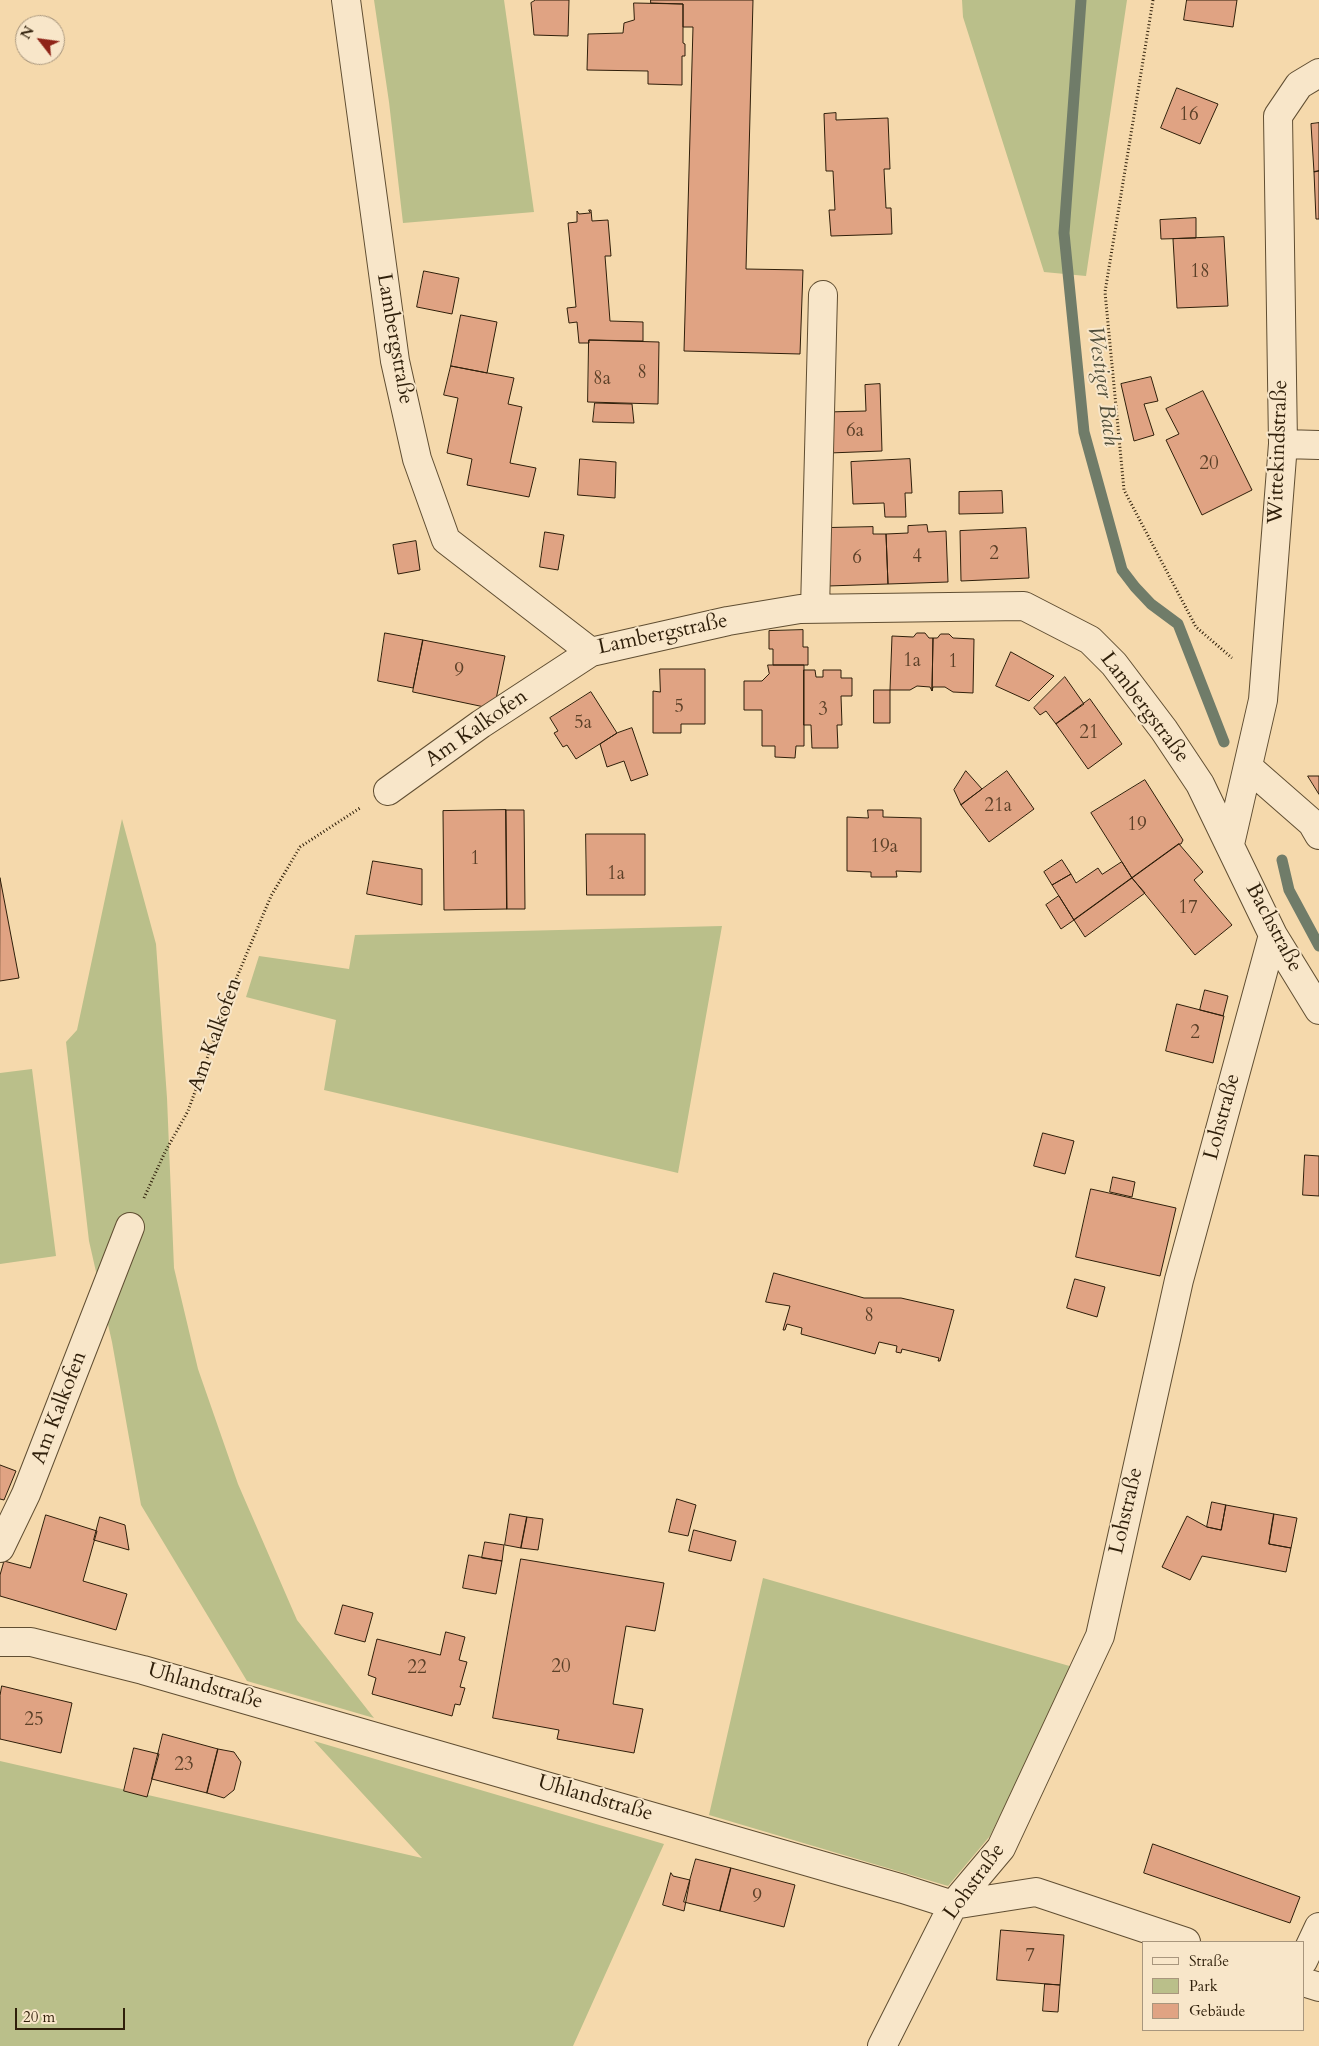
<!DOCTYPE html>
<meta charset="utf-8">
<style>
body{margin:0}
#map{position:relative;width:1319px;height:2046px;overflow:hidden;background:#f5d9ac;font-family:Cardo,serif}
canvas{display:block}
.legend{position:absolute;left:1142px;top:1941px;width:162px;height:90px;box-sizing:border-box;background:#f8e6c9;border:1px solid #a8967d;margin:0;padding:6px 9px;list-style:none;font-size:15px;color:#2f1f0a}
.legend li{display:flex;align-items:center;gap:10px;height:25px}
.legend b{width:25px;border:1px solid #a8967d}
.north{position:absolute;left:15px;top:15px;width:50px;height:50px;box-sizing:border-box;background:#f8e6c9;border:1px solid #a8967d;border-radius:50%;rotate:300deg;font-size:14px;font-weight:700;line-height:20px;text-align:center;color:#2f1f0a}
.north::after{content:'';display:block;margin:auto;width:18px;height:22px;background:#8f2418;clip-path:polygon(50% 0,100% 100%,50% 72%,0 100%)}
.scale{position:absolute;left:15px;top:2008px;width:110px;height:22px;box-sizing:border-box;border:2px solid #2f1f0a;border-top:0;padding-left:6px;font-size:15px;line-height:18px;white-space:nowrap;color:#2f1f0a;-webkit-text-stroke:4px #f8e6c9;paint-order:stroke}
</style>
<div id="map">
<canvas width="1319" height="2046"></canvas>
<ul class="legend">
<li><b style="height:6px;background:#f8e6c9"></b>Straße</li>
<li><b style="height:14px;background:#babf8a"></b>Park</li>
<li><b style="height:14px;background:#e0a383"></b>Gebäude</li>
</ul>
<div class="north">N</div>
<div class="scale">20 m</div>
</div>
<script>
const c = document.querySelector('canvas').getContext('2d');
c.lineJoin = 'round';
function fill(path, color) {
  c.fillStyle = color;
  c.fill(path, 'evenodd');
}
function stroke(path, color, width, dash) {
  c.strokeStyle = color;
  c.lineWidth = width;
  c.lineCap = dash ? 'butt' : 'round';
  c.setLineDash(dash || []);
  c.stroke(path);
}
function write(font, color, halo, rows, align = 'center') {
  c.font = font + ' Cardo,serif';
  c.lineWidth = 4;
  c.setLineDash([]);
  c.textBaseline = 'middle';
  c.strokeStyle = halo;
  c.fillStyle = color;
  for (const [text, x, y, turn = 0] of rows) {
    c.save();
    c.translate(x, y);
    c.rotate((+turn || 0) * Math.PI / 180);
    c.textAlign = isNaN(turn) ? turn : align;
    if (halo) c.strokeText(text, 0, 0);
    c.fillText(text, 0, 0);
    c.restore();
  }
}
const green = new Path2D(`
 M374 0H504L534 212 403 223 389 102Z
 M962 0H1127L1086 276 1044 272 963 17Z
 M122 819 156 944 167 1098 174 1268 198 1369 238 1484 297 1620 374 1718 247 1681 141 1505 112 1342 89 1241 66 1042 77 1030Z
 M722 926 678 1173 324 1090 336 1020 246 997 259 956 349 969 355 935Z
 M32 1069 56 1256 0 1264V1073Z
 M763 1578 1073 1667 990 1836 948 1886 709 1815Z
 M314 1741 664 1844 573 2046H0V1761L422 1858Z`);
const stream = new Path2D(`
 M1081 0 1064 233 1084 432 1122 570 1135 587 1151 604 1178 624 1224 742
 M1282 860 1289 890 1319 946`);
const building = new Path2D(`
 M536 0H569L568 36 534 35 531 3Z
 M651 0H753L746 269 803 270 800 354 684 351 693 27H683V4L651 3Z
 M1187 0H1237L1233 27 1184 20Z
 M634 3 683 4V43L685 44V56H682V85L648 84V71L587 70 588 34 623 33 624 23 634 20Z
 M1177 88 1218 104 1200 144 1161 128Z
 M836 113V120L888 118 890 169H884L886 208H891L892 234 831 236 829 210H835L833 171H826L824 114Z
 M1319 123V171L1314 172 1311 124Z
 M1319 171V219H1316L1314 172Z
 M589 210H591L592 221 608 220 611 256H605L610 321 643 322V341L589 340V343H579L577 322 569 323 567 308 576 307 568 223 577 222V211L579 214 590 213Z
 M1196 218V238L1161 239 1160 220Z
 M1224 237 1228 306 1177 308 1173 239Z
 M424 271 459 278 452 314 417 307Z
 M461 315 497 322 487 373 451 366Z
 M589 340 659 342 658 404 588 402Z
 M451 366 514 378 508 404 522 407 510 463 536 468 529 497 467 485 472 459 447 453 458 398 444 395Z
 M1151 377 1158 401 1144 404 1154 435 1134 441 1121 384Z
 M880 384 882 451 829 453 827 412 866 411 865 385Z
 M1203 391 1252 490 1202 515 1166 440 1179 434 1166 409Z
 M595 403 632 404 634 423 593 422Z
 M580 459 616 462 615 498 578 495Z
 M910 459 912 493H905L906 517H885L884 503 853 504 851 462Z
 M1002 491 1003 513 959 514V492Z
 M927 525 928 532 946 531 948 582 888 584 886 534 908 533V526Z
 M873 527V534H886L888 584 828 586 826 528Z
 M1026 528 1029 578 961 581 960 531Z
 M545 532 564 535 558 570 540 567Z
 M416 541 420 570 398 574 393 545Z
 M803 630V647H808V665H773V649H769V631Z
 M385 633 423 640 413 688 378 681Z
 M917 633H925L929 638H933L932 691 930 687 917 686 910 690H890L892 636 913 637Z
 M941 634H949L953 638 974 639 973 693 953 692 945 687H933L932 691 933 638H937Z
 M423 640 505 656 494 709 413 692Z
 M1011 652 1054 676 1029 701 996 686Z
 M768 665H804V746H796L795 758 775 757V746H762V710H744V681H762L769 674Z
 M660 669H705V724H681V733H653V691L660 692Z
 M804 670H815L816 677H823V670H841V678H852V696H841L842 725H837L838 748H812L811 725H804Z
 M1065 677 1084 704 1056 724 1046 711 1040 715 1034 708Z
 M874 690H890V723H874Z
 M591 692 617 733 576 759 567 745 563 747 554 733 558 731 550 718Z
 M1090 699 1122 744 1088 769 1056 724Z
 M632 728 648 775 631 781 624 761 607 767 600 744 617 733Z
 M966 771 982 789 961 805 954 790Z
 M1007 771 1034 809 989 842 961 805Z
 M1308 776H1319V794Z
 M1145 780 1183 840 1181 844H1179L1132 878 1091 813Z
 M506 810 507 909 444 910 443 811Z
 M506 810H524L525 909H507Z
 M868 810H883V817L921 818V872L896 871 897 877H871V872L847 871V817L868 818Z
 M586 834H645V895H587Z
 M1179 844 1203 872 1194 880 1232 925 1195 955 1132 878Z
 M1062 860 1071 874 1052 885 1044 872Z
 M373 861 422 869V905L367 894Z
 M1122 862 1132 878 1074 920 1052 885 1071 874 1076 883 1098 868 1102 874Z
 M0 878 19 978 0 981Z
 M1132 878 1145 893 1085 937 1074 920Z
 M1059 896 1074 920 1061 929 1046 905Z
 M1205 990 1228 996 1223 1016 1200 1010Z
 M1177 1004 1224 1016 1213 1063 1166 1051Z
 M1043 1133 1074 1141 1065 1174 1034 1166Z
 M1305 1155 1319 1156V1196L1303 1195Z
 M1113 1177 1135 1182 1132 1197 1110 1192Z
 M1091 1189 1176 1208 1160 1276 1076 1257Z
 M774 1273 864 1298H901L954 1310 940 1361H938L939 1358 902 1349 901 1353 896 1352 897 1346 879 1342 875 1354 801 1334 802 1328 787 1324 785 1330H783L790 1306 766 1302Z
 M1075 1279 1105 1287 1097 1317 1067 1308Z
 M0 1465 16 1471 4 1500 0 1499Z
 M677 1499 696 1505 688 1536 669 1532Z
 M1212 1502 1226 1505 1221 1530 1207 1527Z
 M1226 1505 1274 1514 1269 1544 1291 1548 1286 1572 1202 1556 1190 1580 1162 1567 1187 1516 1207 1527 1221 1530Z
 M510 1514 527 1517 521 1548 505 1545Z
 M1274 1514 1297 1518 1291 1548 1269 1544Z
 M46 1515 97 1531 83 1581 127 1594 116 1630 0 1596V1575L4 1561 30 1568Z
 M100 1517 125 1525 129 1550 94 1540Z
 M527 1517 543 1519 538 1550 521 1548Z
 M694 1530 736 1541 731 1561 689 1551Z
 M485 1542 504 1545 502 1561 482 1558Z
 M469 1555 502 1561 496 1594 463 1588Z
 M521 1559 664 1583 655 1631 626 1626 613 1704 643 1709 634 1753 557 1739 559 1730 493 1718Z
 M343 1605 373 1613 365 1642 335 1634Z
 M446 1632 465 1637 459 1660 467 1662 460 1687 465 1688 460 1705 455 1704 452 1716 372 1694 376 1678 368 1675 377 1639 440 1655Z
 M2 1686 72 1703 61 1753 0 1739V1696Z
 M163 1734 218 1749 207 1793 152 1779Z
 M134 1748 159 1754 147 1797 124 1791Z
 M218 1749 234 1752 241 1762 234 1790 224 1798 207 1793Z
 M1153 1844 1300 1897 1290 1923 1144 1873Z
 M696 1859 731 1868 720 1911 684 1902Z
 M731 1868 795 1885 784 1927 720 1911Z
 M671 1873 673 1876 690 1880 684 1911 663 1905Z
 M1001 1930 1064 1935 1060 1985 997 1980Z
 M1045 1984 1060 1985 1058 2012 1043 2011Z`);
const path = new Path2D(`
 M1153 0 1105 292 1124 490 1196 627 1232 658
 M144 1198 165 1152 188 1111 234 984 271 896 300 847 360 808`);
const minor = new Path2D(`
 M346 0 395 361 417 459 446 540 591 652
 M1283 444 1319 445
 M815 609 823 295
 M1248 767 1312 823 1319 835
 M388 791 481 724 591 652 728 621 800 609 1024 606 1090 640 1114 664 1164 730 1200 784 1273 935 1319 1010
 M1230 844 1263 700 1283 444 1278 116 1299 85 1319 73
 M0 1548 26 1494 130 1227
 M0 1642H31L143 1670 903 1889 953 1905 1036 1892 1186 1942
 M1303 1961 1319 1927
 M1303 1982 1319 1987
 M882 2046 953 1905 1001 1848 1100 1636 1179 1280 1273 935`);
const numberNames = [
 ["16",1189,116],
 ["18",1200,273],
 ["8",642,374],
 ["8a",602,380],
 ["6a",855,432],
 ["20",1209,465],
 ["2",994,555],
 ["4",917,558],
 ["6",857,559],
 ["1a",912,662],
 ["1",953,663],
 ["9",459,672],
 ["5",679,708],
 ["3",823,711],
 ["5a",583,724],
 ["21",1089,734],
 ["21a",998,807],
 ["19",1137,826],
 ["19a",884,848],
 ["1",475,860],
 ["1a",616,875],
 ["17",1188,909],
 ["2",1195,1034],
 ["8",869,1317],
 ["20",561,1668],
 ["22",417,1669],
 ["25",34,1721],
 ["23",184,1766],
 ["9",757,1898],
 ["7",1030,1957]
];
const streetNames = [
 ["Lambergstraße",394,339,80],
 ["Wittekindstraße",1279,452,-88],
 ["Lambergstraße",663,635,-12],
 ["Lambergstraße",1144,708,53],
 ["Am Kalkofen",477,729,-35],
 ["Bachstraße",1273,928,62],
 ["Am Kalkofen",216,1035,-70],
 ["Lohstraße",1223,1117,-75],
 ["Am Kalkofen",60,1408,-69],
 ["Lohstraße",1127,1511,-77],
 ["Uhlandstraße",205,1687,16],
 ["Uhlandstraße",595,1799,16],
 ["Lohstraße",975,1882,-54]
];
const waterNames = [
 ["Westiger Bach",1102,386,82]
];
fill(green, '#babf8a');
stroke(stream, '#707c69', 11);
fill(building, '#e0a383');
stroke(building, '#2f1f0a', 1);
stroke(minor, '#604e32', 30);
stroke(path, '#2f1f0a', 3, [1, 2.5]);
stroke(minor, '#f8e6c9', 28);
write('19px', '#5b4028', null, numberNames);
write('21px', '#2f1f0a', '#f8e6c9', streetNames);
write('italic 22px', '#504e3a', '#f8e6c9', waterNames);
</script>
